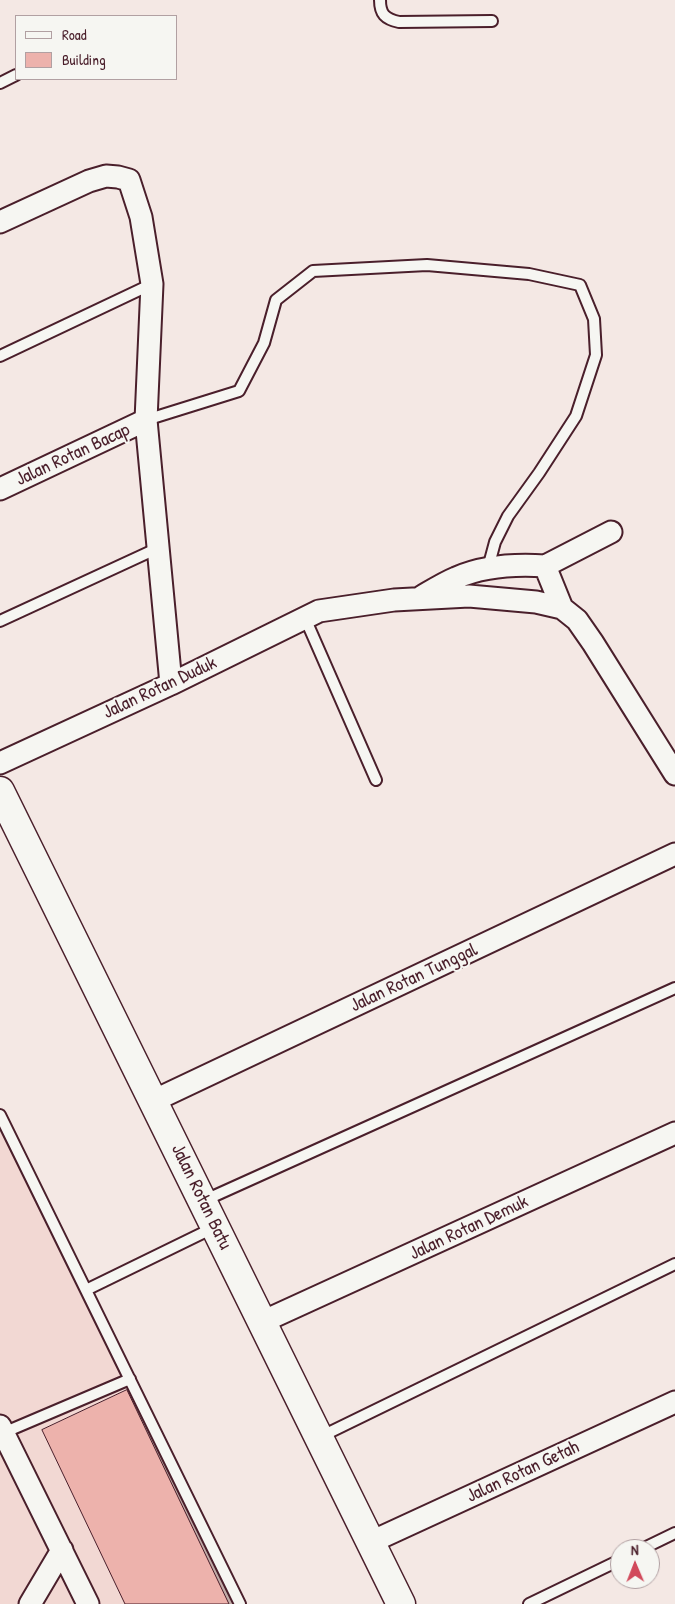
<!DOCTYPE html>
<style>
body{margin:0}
#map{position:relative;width:675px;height:1604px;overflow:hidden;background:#f4e8e4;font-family:"Patrick Hand",sans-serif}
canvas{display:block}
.legend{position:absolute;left:15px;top:15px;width:162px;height:65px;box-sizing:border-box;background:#f6f6f2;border:1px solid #b1a0a2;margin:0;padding:6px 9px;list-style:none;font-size:15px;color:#4a1f2b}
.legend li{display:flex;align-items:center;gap:10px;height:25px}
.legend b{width:25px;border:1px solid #b1a0a2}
.north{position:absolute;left:610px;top:1539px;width:50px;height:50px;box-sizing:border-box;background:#f6f6f2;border:1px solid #b1a0a2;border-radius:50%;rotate:359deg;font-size:14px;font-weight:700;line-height:20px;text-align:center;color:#4a1f2b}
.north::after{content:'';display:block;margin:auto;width:18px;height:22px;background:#d1495b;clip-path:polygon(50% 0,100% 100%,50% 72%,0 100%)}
</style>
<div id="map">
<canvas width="675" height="1604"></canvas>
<ul class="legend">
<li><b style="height:6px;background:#f6f6f2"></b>Road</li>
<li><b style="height:14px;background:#edb2ac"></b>Building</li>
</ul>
<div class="north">N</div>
</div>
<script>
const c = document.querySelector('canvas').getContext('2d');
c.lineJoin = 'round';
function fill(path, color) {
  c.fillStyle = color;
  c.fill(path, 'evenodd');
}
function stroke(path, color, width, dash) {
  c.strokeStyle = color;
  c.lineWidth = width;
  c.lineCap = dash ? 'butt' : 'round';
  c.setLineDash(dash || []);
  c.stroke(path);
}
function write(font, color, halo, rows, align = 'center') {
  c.font = font + ' "Patrick Hand",sans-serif';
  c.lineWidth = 4;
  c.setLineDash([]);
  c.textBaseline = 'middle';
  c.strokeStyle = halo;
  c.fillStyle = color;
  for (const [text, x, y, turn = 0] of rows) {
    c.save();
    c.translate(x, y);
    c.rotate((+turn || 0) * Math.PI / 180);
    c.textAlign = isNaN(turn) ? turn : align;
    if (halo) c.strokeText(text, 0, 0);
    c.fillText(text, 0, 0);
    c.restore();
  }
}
const built = new Path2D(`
 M0 1129 236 1604H0Z`);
const shadow = new Path2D(`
 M127 1391 149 1414 240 1604H126Z`);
const building = new Path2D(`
 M127 1390 229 1604H125L42 1430Z`);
const lane = new Path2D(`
 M380 0C380 14 385 19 399 22L492 21
 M0 83 16 75
 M0 356 152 284
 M146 420 239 391 264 343 276 300 313 271 427 265 529 274 580 285 594 319 596 355 576 416 539 473 508 516 495 542 488 568
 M305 618 376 780
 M0 621 158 548
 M0 1115 240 1604
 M203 1201 675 988
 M86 1290 213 1228
 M2 1435 3 1433 130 1379
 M320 1437 675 1264
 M642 1549 675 1533
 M529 1604 620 1560`);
const street = new Path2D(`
 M0 222 89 181 106 176 118 177 129 180 141 217 152 284 146 420 171 684
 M0 489 146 420
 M545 566 611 532
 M421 597C433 590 444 583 456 578 483 566 515 564 545 566L562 608
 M0 763 171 684 319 611 394 600 469 596 536 602 562 608 577 620 593 643 675 774
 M153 1101 675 854
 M262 1322 675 1133
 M0 1426 88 1604
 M371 1542 675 1402
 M30 1604 62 1550`);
const secondary = new Path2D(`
 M0 791 401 1604`);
const streetNames = [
 ["Jalan Rotan Bacap",73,455,-25],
 ["Jalan Rotan Duduk",160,688,-25],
 ["Jalan Rotan Tunggal",414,978,-25],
 ["Jalan Rotan Batu",201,1197,64],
 ["Jalan Rotan Demuk",469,1228,-25],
 ["Jalan Rotan Getah",523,1472,-25]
];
fill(built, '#f2d8d3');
fill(shadow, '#0003');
fill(building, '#edb2ac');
stroke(building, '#4a1f2b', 1);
stroke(lane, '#4a1f2b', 14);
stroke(street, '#4a1f2b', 25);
stroke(secondary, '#4a1f2b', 31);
stroke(lane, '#f6f6f2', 10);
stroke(street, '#f6f6f2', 21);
stroke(secondary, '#f6f6f2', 28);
write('19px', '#4a1f2b', '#f6f6f2', streetNames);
</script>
